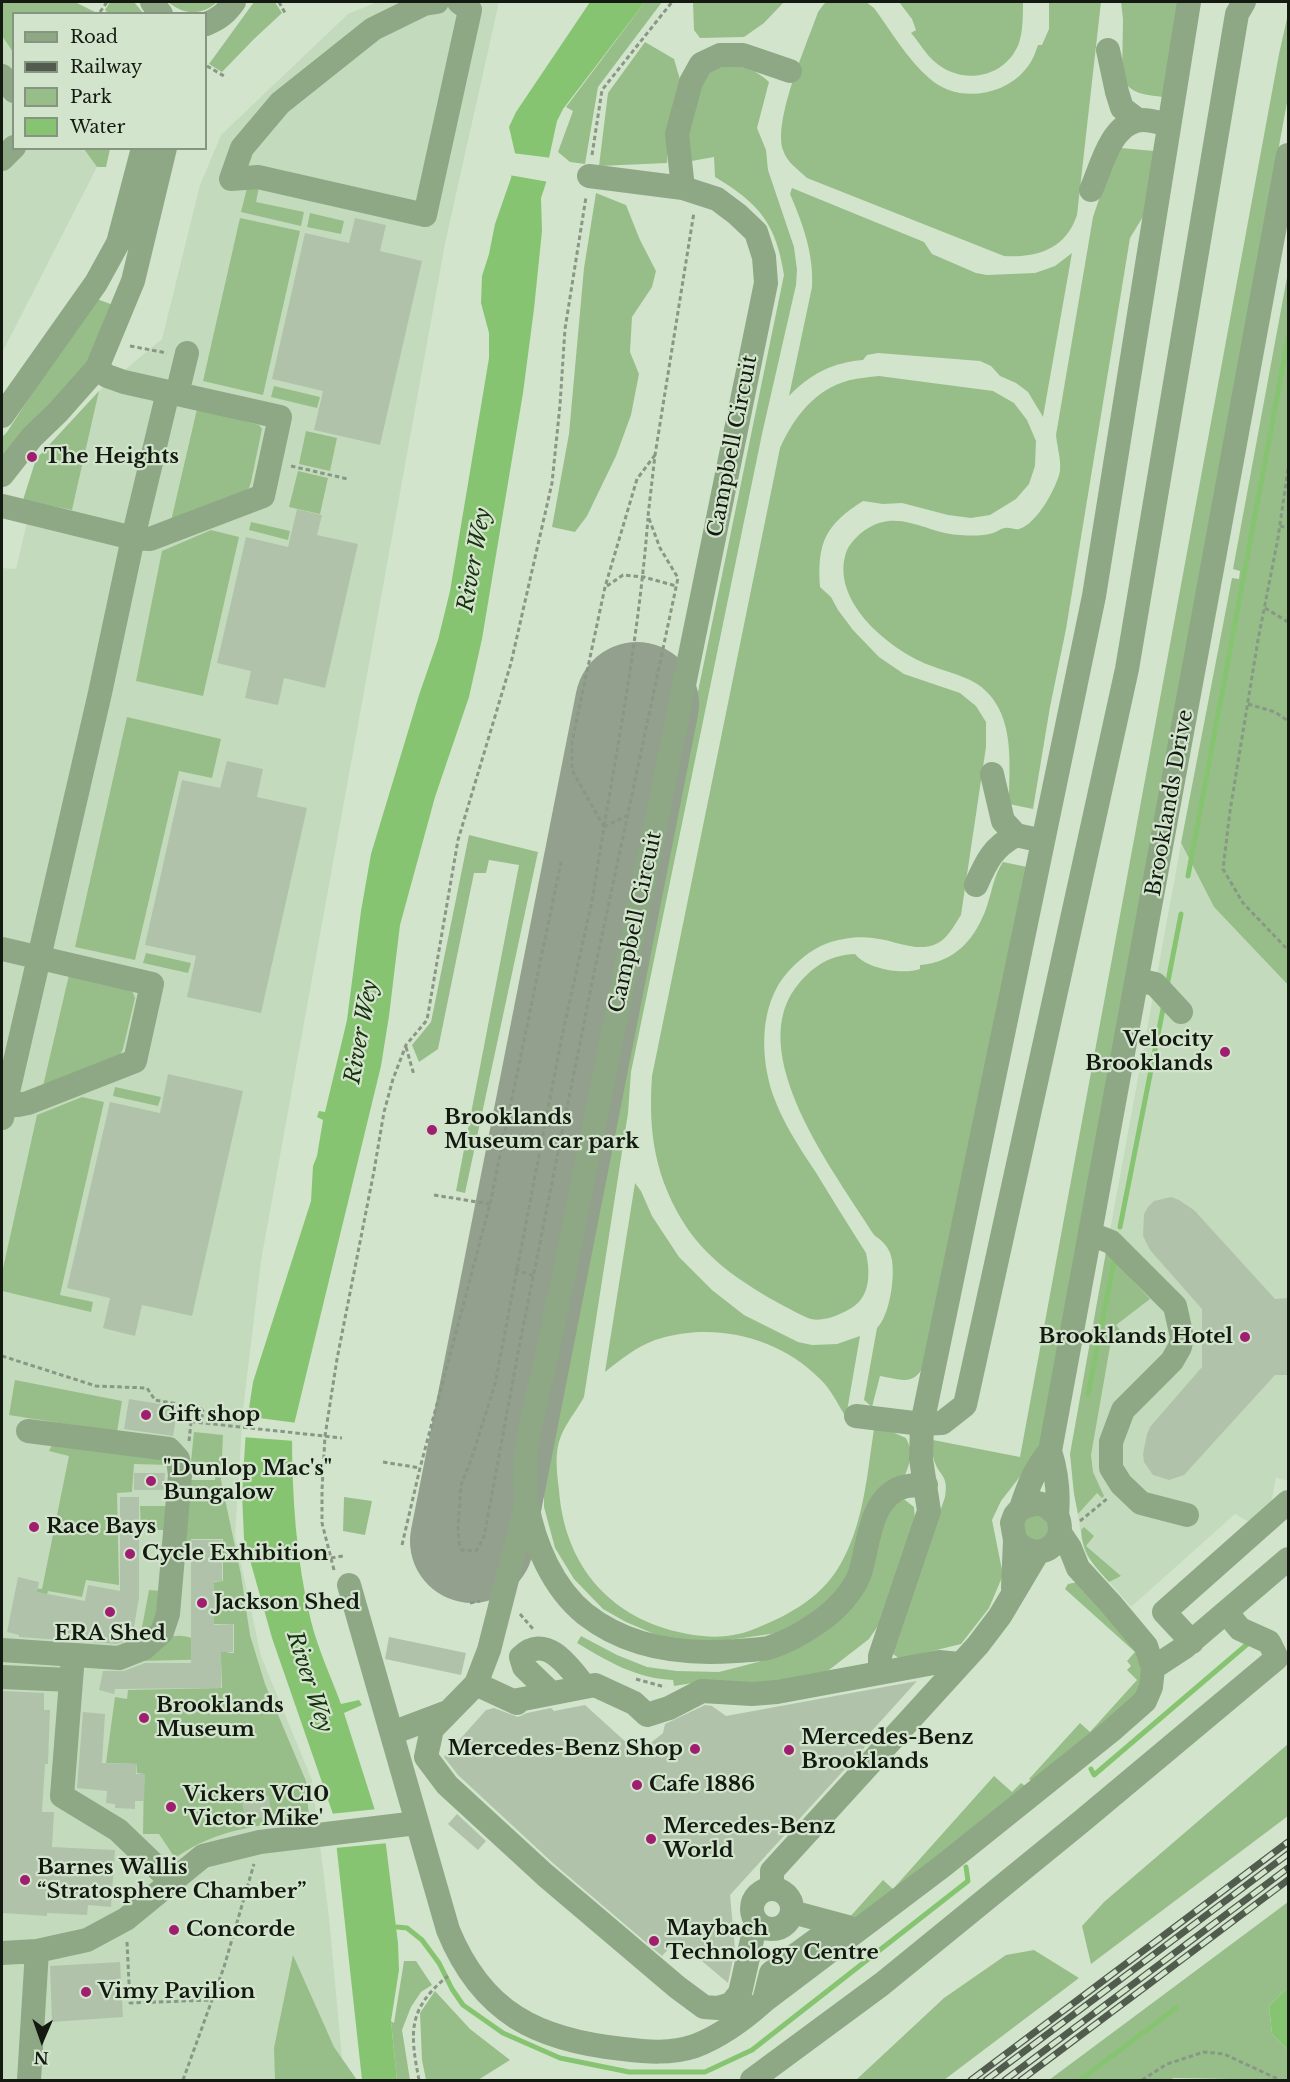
<!DOCTYPE html>
<meta charset="utf-8">
<style>
body{margin:0}
#map{position:relative;width:1290px;height:2082px;overflow:hidden;background:#d2e5cc;font-family:"Libre Baskerville",serif}
canvas{display:block}
.frame{position:absolute;inset:0;border:3px solid #141a12;pointer-events:none}
.legend{position:absolute;left:12px;top:12px;width:195px;height:138px;box-sizing:border-box;background:#d2e5cc;border:2px solid #869482;margin:0;padding:8px 10px;list-style:none;font-size:18px;color:#141a12}
.legend li{display:flex;align-items:center;gap:12px;height:30px}
.legend b{width:30px;border:2px solid #869482}
.north{position:absolute;left:12px;top:2010px;width:60px;height:60px;-webkit-text-stroke:4px #d2e5cc;paint-order:stroke;rotate:182deg;font-size:16px;font-weight:700;line-height:24px;text-align:center;color:#141a12}
.north::after{content:'';display:block;margin:auto;width:21px;height:27px;background:#141a12;clip-path:polygon(50% 0,100% 100%,50% 72%,0 100%)}
</style>
<div id="map">
<canvas width="1290" height="2082"></canvas>
<div class="frame"></div>
<ul class="legend">
<li><b style="height:8px;background:#8ea885"></b>Road</li>
<li><b style="height:8px;background:#515b4e"></b>Railway</li>
<li><b style="height:16px;background:#97be89"></b>Park</li>
<li><b style="height:16px;background:#87c472"></b>Water</li>
</ul>
<div class="north">N</div>
</div>
<script>
const c = document.querySelector('canvas').getContext('2d');
c.lineJoin = 'round';
function fill(path, color) {
  c.fillStyle = color;
  c.fill(path, 'evenodd');
}
function stroke(path, color, width, dash) {
  c.strokeStyle = color;
  c.lineWidth = width;
  c.lineCap = dash ? 'butt' : 'round';
  c.setLineDash(dash || []);
  c.stroke(path);
}
function write(font, color, halo, rows, align = 'center') {
  c.font = font + ' "Libre Baskerville",serif';
  c.lineWidth = 4.5;
  c.setLineDash([]);
  c.textBaseline = 'middle';
  c.strokeStyle = halo;
  c.fillStyle = color;
  for (const [text, x, y, turn = 0] of rows) {
    c.save();
    c.translate(x, y);
    c.rotate((+turn || 0) * Math.PI / 180);
    c.textAlign = isNaN(turn) ? turn : align;
    if (halo) c.strokeText(text, 0, 0);
    c.fillText(text, 0, 0);
    c.restore();
  }
}
const built = new Path2D(`
 M377 2H499L445 244 261 1261 243 1410 235 1536 261 1656 312 1780 329 1917 344 2080H2V568L16 569 32 501 72 510 99 391 162 339 200 185 221 135 348 14Z
 M2 36 13 52 14 148 84 149 97 167 2 353Z
 M1181 844 1214 907 1288 985V1481L1276 1478 1271 1504 1249 1522 1235 1514 1131 1607 1086 1555 1082 1541 1072 1477 1106 1252Z`);
const green = new Path2D(`
 M2 2H75L97 13 14 14 13 52 2 36Z
 M110 2H134L143 13H108L105 10Z
 M168 2H217C202 16 183 15 168 2Z
 M254 2H275L282 13 254 39 222 72 209 64Z
 M645 2H662L598 87 585 164 570 162 558 152 573 111 566 107Z
 M693 2H784L764 23 744 37 700 38 694 30Z
 M827 2H866L874 8C891 31 907 59 929 78 956 103 1002 97 1025 70 1032 62 1035 54 1038 45H1042L1049 29V2H1101L1077 215C1066 249 1037 258 1004 256L807 178C798 169 787 163 783 150 773 120 807 44 818 12L824 4Z
 M899 2H1023C1023 14 1023 31 1019 43 1006 78 962 86 935 62 926 55 919 42 911 33L916 30 912 19Z
 M1121 2H1178L1164 97C1147 95 1130 95 1122 77L1123 19Z
 M1288 14V97L1039 1452 1001 1501 992 1520 1003 1575 989 1608 961 1644 900 1659 893 1654 895 1643 945 1497C949 1474 939 1477 934 1460 932 1454 933 1446 933 1440L1020 1457 1279 54Z
 M645 42 674 59 681 83 668 131 667 163 599 166 608 93Z
 M727 65C745 66 756 70 769 82L757 128 766 150 768 170 794 247 797 270 796 285 762 434 631 1072 628 1113 584 1397C577 1410 566 1423 561 1436 554 1452 557 1474 559 1490 564 1559 603 1611 670 1630 690 1635 712 1639 733 1635 747 1633 762 1626 775 1620 801 1608 826 1590 840 1565 864 1524 867 1474 874 1429L890 1431 906 1438C913 1452 911 1461 905 1475L845 1586 824 1608 777 1633 715 1642 690 1641 659 1636 626 1622 603 1609 574 1579 555 1548 544 1507V1437L784 275C776 224 760 204 715 177L714 157 686 162 685 140 704 75Z
 M1121 148 1154 151 1144 215 1130 238 1066 629 1050 707 1033 809 1009 804C1009 771 1014 731 995 702 979 677 954 675 929 665 888 649 828 599 847 550 851 542 858 535 865 530 899 507 926 534 961 535 970 536 984 536 993 533 997 532 1001 528 1005 528 1010 527 1015 530 1019 529 1037 524 1057 487 1060 471 1061 458 1057 447 1056 435L1093 217 1115 152Z
 M84 149H110L106 167H97Z
 M259 187 256 202 304 212 301 226 241 212 247 188Z
 M792 188 924 242 932 254 976 273 987 275 1035 273 1055 266 1072 253 1043 417 1028 392 1016 383 1000 376 991 366 980 361 878 353 867 355 863 360C834 362 810 374 789 396L812 287C814 255 803 224 790 194Z
 M596 193 626 205 640 240 656 271 652 287 632 317 630 352 639 374 631 415 616 456 587 516 575 532 552 527 569 434 584 268Z
 M310 213 344 221 341 234 307 227Z
 M240 218 300 231 263 395 203 381Z
 M1288 272V985L1214 907 1181 843 1232 578 1239 579 1240 571 1233 569Z
 M97 299 116 306 91 358 2 461V437L7 432 66 341Z
 M879 376 993 391 1014 403 1027 420 1036 441 1035 466 1029 484 1016 499 990 515 971 518 948 515 902 503 883 504 863 501C825 525 817 543 820 587L831 597 838 610 853 630 879 657 904 674 960 693 976 706 986 722V747L961 915C955 924 948 938 938 943 921 952 902 944 885 940 871 937 857 936 844 939 821 942 802 956 787 973 759 1005 760 1057 773 1095 783 1123 799 1147 815 1171 832 1199 849 1226 866 1253 870 1271 871 1295 853 1307 842 1314 825 1322 811 1319 801 1316 791 1309 782 1305 746 1285 711 1263 687 1228 655 1179 648 1133 652 1076L780 448C794 417 815 389 850 380 859 378 869 377 879 376Z
 M274 386 320 397 317 408 271 397Z
 M99 391 72 510 23 500 36 459Z
 M197 409 259 425 262 429 251 482 249 488 243 492 171 521Z
 M306 431 337 438 330 471 299 464Z
 M298 471 328 478 320 514 289 507Z
 M251 522 290 531 288 540 249 530Z
 M211 530 239 537 203 696 136 681 162 551Z
 M127 717 221 739 212 778 179 771 135 960 75 947Z
 M469 835 538 852 465 1193 456 1191 519 865 489 860 486 873H474L438 1049 419 1062 412 1045 431 1022Z
 M1003 862 1027 867 924 1365C914 1387 900 1379 880 1376L872 1407 864 1400 877 1328C890 1316 897 1270 890 1253 887 1245 881 1240 874 1235 837 1175 739 1051 800 982 815 965 831 955 855 954 867 969 902 975 920 969V965C956 962 976 938 987 906 992 891 994 875 1003 862Z
 M146 953 191 963 188 973 143 963Z
 M69 975 132 990 135 998 123 1049 120 1055 43 1086Z
 M115 1087 161 1097 158 1106 113 1096Z
 M82 1097 104 1102 60 1295 93 1302 91 1312 2 1291V1273L37 1115Z
 M635 1183 641 1191 652 1216 679 1257 712 1290 744 1315 798 1342 812 1345 837 1344 860 1336 846 1417C838 1405 831 1389 820 1379 778 1336 711 1321 655 1340 636 1347 620 1360 605 1372Z
 M1106 1252 1150 1299 1116 1325 1126 1338 1112 1335 1091 1455 1093 1472 1104 1496 1102 1498 1097 1493 1078 1514 1074 1494 1070 1454Z
 M15 1380 122 1401 117 1432 9 1415Z
 M194 1432 223 1435 221 1480 241 1575 250 1635 265 1684 306 1781 309 1818C259 1826 218 1828 175 1858L159 1834H143L144 1774 137 1773V1764L106 1763 115 1697 127 1699 128 1690 222 1688 221 1659 140 1661C147 1655 163 1639 171 1637 191 1630 213 1653 234 1653V1624H214V1582L223 1581V1539H191L190 1560H184L188 1480H215L216 1464 191 1462Z
 M52 1445 160 1450 170 1465 134 1464 132 1492 117 1493 119 1585 86 1580 82 1597 48 1591 45 1601 32 1588 42 1589 69 1456 49 1451Z
 M344 1497 372 1501 365 1535 343 1531Z
 M905 1500 914 1507 915 1520 880 1623 869 1639 829 1670 802 1682 693 1683 674 1686 673 1680C637 1679 607 1661 577 1643L581 1636 617 1655 647 1667 677 1671 719 1672 758 1662 786 1651 810 1637 878 1525 897 1501Z
 M140 1506H170L168 1530H141Z
 M1025 1514 1047 1515 1052 1536 1031 1544 1019 1524Z
 M1084 1527 1094 1536 1086 1546 1121 1576 1109 1582C1093 1564 1083 1555 1081 1530Z
 M1078 1582 1139 1649 1142 1671 1141 1685 1132 1701 1034 1783 1029 1779 1080 1723 1090 1732 1137 1680 1127 1670 1131 1666 1127 1661 1135 1652 1065 1589 1068 1584Z
 M149 1590 163 1591 156 1621 140 1638Z
 M1288 1744V1816L1091 1964 1082 1926 1104 1902Z
 M994 1776 1012 1792 1021 1783 1028 1788 855 1921 848 1919 883 1880 893 1889Z
 M1288 1902V1987L1269 2006 1272 2034 1288 2050V2080L1174 2078 1168 2080H1049Z
 M1034 1950 1079 1978 944 2080H856L944 1998 1006 1955Z
 M293 1955 334 2047 357 2080H275L274 2048Z
 M404 1961H416L432 1985 421 1992 411 2007 402 2030 410 2080H397L391 2021 394 2023Z
 M435 1991 470 2029 510 2060 478 2080H426L422 2060 420 2013Z`);
const water = new Path2D(`
 M590 2H645L563 109 557 121 549 158 546 183 541 198 542 231 534 309 523 393 482 639 469 697 435 797 400 925 389 1016 381 1066 292 1433C292 1496 296 1560 311 1621 318 1649 331 1677 341 1704L359 1700 362 1705 344 1713 386 1845 398 1943 399 1970 391 2021 397 2080H362L333 1814 272 1638 244 1539 242 1494 246 1428 253 1382 311 1201 313 1166 317 1156 323 1120 317 1117 319 1111 325 1112 347 1020 361 911 371 854 419 695 438 640 450 591 489 358V333L481 303 482 276 489 254 495 224 511 178 515 153 509 127 516 112Z
 M1288 1987V2050L1272 2034 1269 2006Z`);
const pier = new Path2D(`
 M512 153 552 158 549 182 509 175Z
 M244 1416 297 1423 295 1441 242 1437Z
 M378 1809 388 1843 335 1848 330 1814Z`);
const stream = new Path2D(`
 M1188 876 1288 338
 M1167 986 1181 914
 M1120 1227 1164 1004
 M1088 1394 1114 1261
 M1091 1769 1094 1775 1251 1641
 M397 1927 407 1928 422 1940 439 1963 452 1989 463 2005 503 2033 560 2058 629 2072H705L752 2050 968 1881 966 1867
 M1080 2080 1176 2008`);
const runway = new Path2D(`
 M472 1541 637 704`);
const building = new Path2D(`
 M355 218 386 225 380 251 422 261 380 445 314 430 323 391 272 379 305 233 349 243Z
 M297 509 322 515 317 535 358 544 325 688 284 678 278 705 245 698 251 671 217 663 246 537 288 547Z
 M227 761 263 769 257 797 307 808 261 1013 187 997 196 956 145 945 182 780 220 788Z
 M168 1074 243 1091 192 1316 142 1305 135 1336 103 1328 110 1298 67 1288 110 1102 160 1113Z
 M1171 1197 1179 1200 1194 1210 1275 1299 1288 1298V1375H1275L1184 1475 1169 1480 1153 1475 1144 1462 1143 1454 1147 1434 1150 1427 1202 1367V1309L1150 1250 1143 1236 1144 1214 1148 1207 1154 1201Z
 M129 1399 178 1407 173 1436 124 1429Z
 M134 1473H165L164 1490H134Z
 M120 1497H139V1598L132 1638 117 1644 19 1637V1635L7 1632 18 1577 39 1582 37 1592 85 1601 88 1585 120 1591Z
 M191 1540H222V1581H214V1625L233 1624V1652H221V1688L115 1689 114 1694 99 1690 103 1671H124L145 1663H191Z
 M389 1637 466 1653 461 1675 385 1659Z
 M917 1681 861 1743 865 1747 730 1895 735 1949 728 1983 677 1940 662 1956 554 1864 458 1775 444 1757 486 1710 494 1708 518 1717 527 1713 551 1708 554 1711 585 1705 638 1753 663 1733 665 1724 705 1705 712 1706 726 1716Z
 M2 1691 44 1693V1710H50L48 1764H45L42 1812H54L52 1847 115 1850 111 1907 88 1905 87 1915 47 1913V1916L2 1913Z
 M83 1712 105 1714 102 1763 137 1764 136 1774H145L144 1801H135V1809L115 1808V1804L106 1803 107 1791 77 1788Z
 M269 1796 271 1816 245 1820 242 1800Z
 M457 1814 486 1841 478 1850 448 1824Z
 M120 1962 123 2017 52 2022 50 1966Z`);
const path = new Path2D(`
 M279 2 285 13
 M100 12 107 2
 M207 66 224 76
 M592 155 602 90 672 2
 M130 346 167 353
 M655 455 637 479 605 587 572 742V770L604 827 592 901 562 1036 495 1384 471 1460 461 1485 458 1526 459 1542 462 1550 476 1551 484 1537 521 1337 594 973 678 578 660 548 648 516 655 455 694 212
 M291 466 348 479
 M1288 469 1278 538 1258 640 1230 811 1223 869 1243 903 1288 950
 M1280 526 1288 528
 M607 586 623 575 644 577 676 586
 M1265 608 1288 622
 M1248 704 1275 712 1288 721
 M604 826C622 724 640 621 648 518
 M604 827 628 815
 M406 1047 414 1075
 M434 1195 490 1204
 M515 1269 533 1276
 M2 1356 96 1386 147 1388 155 1400 200 1408 203 1411 201 1423
 M176 1420 342 1438
 M189 1441 191 1422
 M383 1462 420 1468
 M1080 1521 1108 1498
 M402 1545 420 1468 490 1204 561 862
 M331 1558 343 1556
 M334 1570 322 1523V1490L325 1436 337 1359 374 1171 384 1112 393 1079 406 1045 427 1020 458 840 511 663 552 483 560 405 565 329 586 197
 M470 1603 480 1601
 M520 1614 533 1629
 M636 1679 665 1687
 M127 1942 130 2003 212 2000
 M183 2080 224 1967 254 1864
 M419 2080C410 2033 407 2009 448 1976
 M1142 2080 1167 2064 1204 2052 1224 2054 1280 2080`);
const minor = new Path2D(`
 M152 2 161 14
 M437 2 424 4 373 29 280 103 242 148 231 179 258 177 425 215 470 10 459 2
 M206 24C219 19 226 13 234 2
 M1108 50 1117 92 1122 108 1138 120
 M2 76 14 91
 M2 159 14 147
 M589 176 683 188 717 199 737 214 756 232 764 257 766 283 547 1356C536 1403 519 1455 527 1504 534 1544 553 1588 585 1614 628 1648 684 1655 736 1651 746 1650 758 1650 768 1648 785 1643 806 1631 820 1621 836 1610 854 1591 860 1573 869 1545 869 1498 903 1487 910 1485 919 1485 926 1485
 M683 188 677 134 691 82 701 64 720 55H743L790 71
 M1091 190C1101 168 1110 127 1136 121 1146 118 1160 123 1169 125
 M177 394 187 353
 M2 416 96 283 118 243 143 148
 M2 475 32 437 58 412 97 368 133 281 165 148
 M2 506 133 538 150 539 263 496 280 417 124 382 107 376 97 368
 M992 774 1003 821 1016 835
 M976 885C986 862 993 847 1016 835L1043 841
 M2 949 152 984 135 1061 28 1103 18 1105 2 1103
 M1137 980 1155 984 1181 1012
 M2 1118 100 693 133 538 168 392
 M1091 1234 1111 1242 1175 1306 1182 1337 1180 1347 1172 1361 1123 1410 1111 1442V1468L1121 1484 1141 1503 1187 1515
 M856 1416 922 1424 942 1423 965 1405 1127 669 1237 14 1244 2
 M1021 1508C1028 1487 1035 1468 1050 1451
 M1057 1515C1059 1493 1057 1473 1050 1451L1288 155
 M349 1585 448 1930C482 2013 537 2040 623 2049 647 2052 671 2054 695 2046 721 2036 744 2019 764 2001L944 1865 1111 1731 1145 1701 1151 1687 1153 1668 1146 1646 1110 1603 1078 1568 1070 1548 1060 1533
 M1013 1588 1015 1540 1012 1523 1015 1515 1021 1508 1037 1503 1045 1505 1057 1515C1070 1546 1036 1565 1015 1540
 M1192 1642 1164 1612 1288 1502
 M2 1650 119 1658 144 1648 162 1632 168 1614 180 1475 178 1459 169 1449 28 1431
 M73 1655 62 1796 118 1830 171 1881
 M1153 1668 1185 1647 1288 1559
 M880 1673V1656L929 1511 921 1459 922 1424 1094 596 1189 2
 M2 1677 71 1680
 M476 1684 489 1650 526 1505
 M551 1693 524 1667 521 1657C546 1632 570 1668 585 1687
 M513 1701 595 1685 634 1703 647 1715 669 1708 702 1691 752 1694 777 1692 939 1662 960 1664
 M517 1703 476 1684 432 1729 426 1757 447 1785 545 1875 677 1987 704 2007 718 2008 731 2004 740 1993 756 1922
 M392 1733 445 1713
 M772 1888V1871L978 1645 1000 1616 1038 1552
 M752 1909a20 20 0 1 1 40 0a20 20 0 1 1-40 0Z
 M792 1912 848 1927 854 1933
 M2 1953 37 1951 87 1940 126 1919 203 1856 260 1842 417 1823
 M764 2001 771 1973 819 1938 842 1942
 M29 2080 37 1951
 M752 2080 882 1984 1082 1821 1277 1658 1269 1642 1240 1629 1226 1612`);
const rail = new Path2D(`
 M971 2080 1288 1842
 M986 2080 1288 1854
 M1005 2080 1288 1868
 M1021 2080 1288 1880`);
const markers = [
 [32,457,6,"#9f1e6f"],
 [1225,1052,6,"#9f1e6f"],
 [432,1130,6,"#9f1e6f"],
 [1245,1337,6,"#9f1e6f"],
 [146,1415,6,"#9f1e6f"],
 [151,1481,6,"#9f1e6f"],
 [34,1527,6,"#9f1e6f"],
 [130,1554,6,"#9f1e6f"],
 [202,1603,6,"#9f1e6f"],
 [110,1612,6,"#9f1e6f"],
 [144,1718,6,"#9f1e6f"],
 [695,1749,6,"#9f1e6f"],
 [789,1750,6,"#9f1e6f"],
 [637,1785,6,"#9f1e6f"],
 [171,1807,6,"#9f1e6f"],
 [651,1839,6,"#9f1e6f"],
 [25,1880,6,"#9f1e6f"],
 [174,1930,6,"#9f1e6f"],
 [654,1941,6,"#9f1e6f"],
 [86,1992,6,"#9f1e6f"]
];
const streetNames = [
 ["Campbell Circuit",733,446,-79],
 ["Brooklands Drive",1170,803,-80],
 ["Campbell Circuit",636,922,-78]
];
const poiNames = [
 ["The Heights",44,457],
 ["Velocity",1213,1040,"right"],
 ["Brooklands",1213,1064,"right"],
 ["Brooklands",444,1118],
 ["Museum car park",444,1142],
 ["Brooklands Hotel",1233,1337,"right"],
 ["Gift shop",158,1415],
 ["\"Dunlop Mac's\"",163,1469],
 ["Bungalow",163,1493],
 ["Race Bays",46,1527],
 ["Cycle Exhibition",142,1554],
 ["Jackson Shed",214,1603],
 ["ERA Shed",110,1634,"center"],
 ["Brooklands",156,1706],
 ["Museum",156,1730],
 ["Mercedes-Benz",801,1738],
 ["Brooklands",801,1762],
 ["Mercedes-Benz Shop",683,1749,"right"],
 ["Cafe 1886",649,1785],
 ["Vickers VC10",183,1795],
 ["'Victor Mike'",183,1819],
 ["Mercedes-Benz",663,1827],
 ["World",663,1851],
 ["Barnes Wallis",37,1868],
 ["“Stratosphere Chamber”",37,1892],
 ["Maybach",666,1929],
 ["Technology Centre",666,1953],
 ["Concorde",186,1930],
 ["Vimy Pavilion",98,1992]
];
const waterNames = [
 ["River Wey",475,560,-80],
 ["River Wey",362,1032,-80],
 ["River Wey",309,1682,72]
];
fill(built, '#c3dbbc');
fill(green, '#97be89');
fill(water, '#87c472');
fill(pier, '#d2e5cc');
stroke(stream, '#87c472', 5);
stroke(runway, '#92a08d', 124);
fill(building, '#b0c3aa');
stroke(path, '#899785', 3, [4.5, 3]);
stroke(minor, '#8ea885', 24);
stroke(rail, '#515b4e', 7);
stroke(rail, '#d2e5cc', 4.5, [14]);
for (const [x, y, r, color] of markers) {
  const dot = new Path2D();
  dot.arc(x, y, r, 0, 2 * Math.PI);
  c.fillStyle = color;
  c.fill(dot);
  stroke(dot, '#d2e5cc', 2);
}
write('21px', '#141a12', '#d2e5cc', streetNames);
write('bold 21px', '#141a12', '#d2e5cc', poiNames, 'left');
write('italic 22px', '#18300f', '#d2e5cc', waterNames);
</script>
